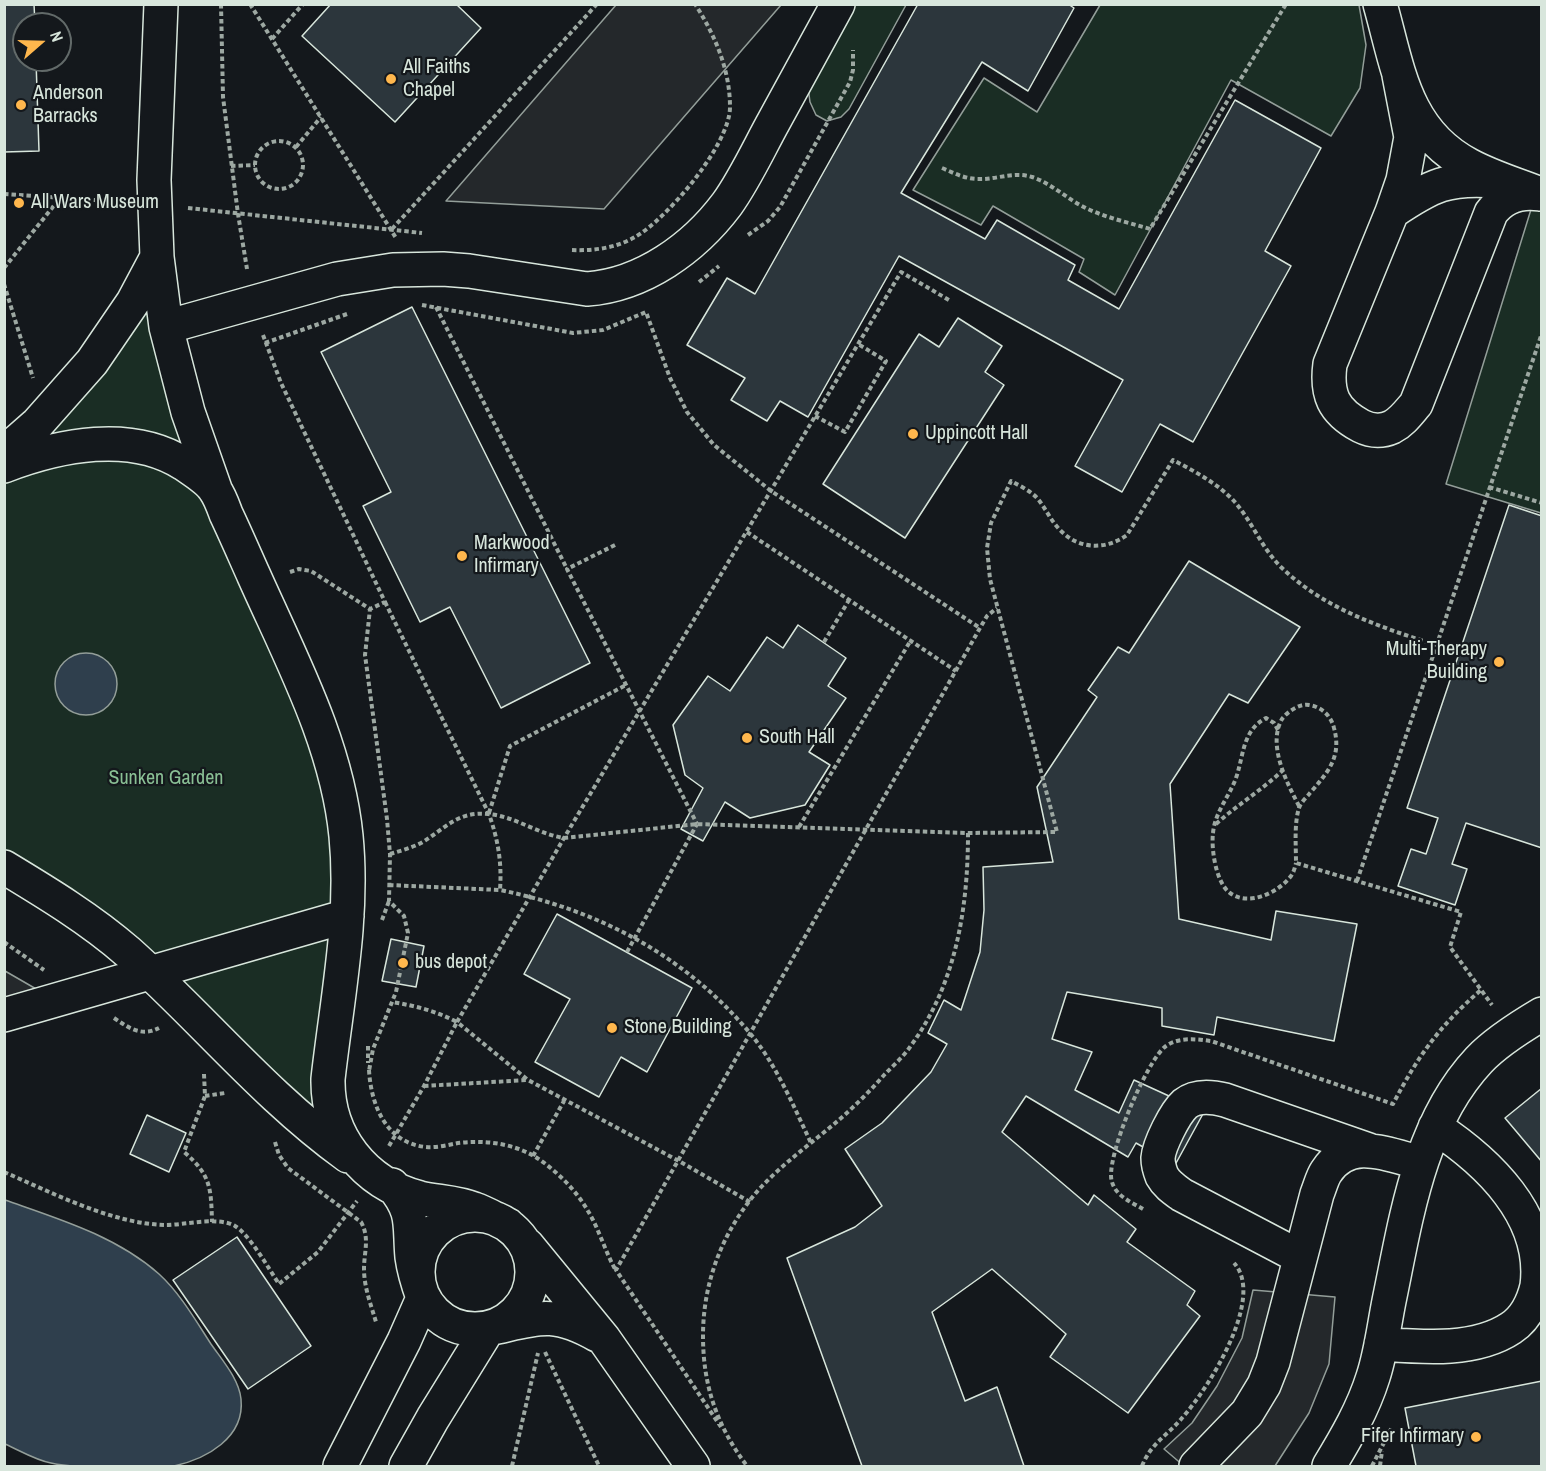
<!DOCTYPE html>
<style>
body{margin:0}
#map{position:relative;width:1546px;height:1471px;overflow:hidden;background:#14181c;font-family:"Archivo Narrow",sans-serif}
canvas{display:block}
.frame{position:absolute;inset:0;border:6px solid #d8e6dc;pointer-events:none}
.north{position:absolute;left:12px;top:12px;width:60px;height:60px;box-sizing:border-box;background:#14181c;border:2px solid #626a69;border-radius:50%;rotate:70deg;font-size:16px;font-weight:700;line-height:24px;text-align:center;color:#d8e6dc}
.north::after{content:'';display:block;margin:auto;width:21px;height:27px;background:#ffb74d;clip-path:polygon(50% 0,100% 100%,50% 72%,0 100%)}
</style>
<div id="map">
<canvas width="1546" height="1471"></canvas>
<div class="frame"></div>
<div class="north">N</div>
</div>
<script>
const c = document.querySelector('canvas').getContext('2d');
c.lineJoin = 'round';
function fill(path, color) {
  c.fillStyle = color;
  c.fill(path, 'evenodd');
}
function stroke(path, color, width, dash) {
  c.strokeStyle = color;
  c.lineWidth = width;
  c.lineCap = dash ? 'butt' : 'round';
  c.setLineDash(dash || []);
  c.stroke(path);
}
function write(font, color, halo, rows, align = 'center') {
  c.font = font + ' "Archivo Narrow",sans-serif';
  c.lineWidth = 4.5;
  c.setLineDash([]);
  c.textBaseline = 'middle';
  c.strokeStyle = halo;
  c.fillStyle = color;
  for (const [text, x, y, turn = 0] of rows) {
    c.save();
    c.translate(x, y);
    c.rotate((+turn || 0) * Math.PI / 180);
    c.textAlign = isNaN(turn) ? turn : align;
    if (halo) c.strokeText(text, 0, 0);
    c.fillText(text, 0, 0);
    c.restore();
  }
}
const green = new Path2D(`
 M847 5H906L849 109 841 117 827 121 816 115 810 102 808 87Z
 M1100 5H1359L1366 45 1360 88 1331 136 1231 80 1115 295 1079 272 1084 259 993 206 981 225 913 190 984 78 1037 112Z
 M1533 203 1541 206V513L1446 484Z
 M157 257 166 327 334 773 339 1134 5 867 4 453Z`);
const parking = new Path2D(`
 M616 5H781L604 209 446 201Z
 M5 971 57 1001 5 1004Z
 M1253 1290 1335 1297 1329 1364 1309 1413 1275 1466H1184L1164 1449 1192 1423 1217 1386 1242 1338Z`);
const water = new Path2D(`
 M55 684a31 31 0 1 1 62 0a31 31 0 1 1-62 0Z
 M5 1200C59 1219 116 1236 159 1274 180 1293 196 1321 211 1344 222 1360 239 1379 241 1399 245 1438 206 1459 174 1466 157 1470 136 1466 119 1466 96 1466 73 1468 51 1463 35 1460 19 1450 5 1444Z`);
const building = new Path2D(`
 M4 4H34L35 24H24V60H36L39 151 4 152Z
 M331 4H456L481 28 395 122 302 36Z
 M918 4H1068L1074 8 1028 91 982 62 901 193 985 239 997 220 1075 265 1068 280 1119 309 1235 100 1321 148 1265 251 1291 266 1193 442 1160 424 1122 492 1075 466 1123 380 899 256 808 417 780 401 767 421 731 400 745 378 687 345 727 278 755 294Z
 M412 307 590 663 501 708 450 607 420 622 363 506 391 492 321 352Z
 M958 318 1002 346 985 372 1004 385 905 538 823 484 919 334 939 347Z
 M1509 505 1542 516V848L1466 823 1452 864 1467 869 1455 905 1398 886 1411 849 1426 854 1438 818 1407 808Z
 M1189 561 1300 627 1248 703 1229 694 1170 784 1179 919 1271 940 1276 911 1357 924 1334 1041 1217 1017 1214 1035 1162 1026V1008L1067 992 1052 1039 1092 1052 1075 1090 1119 1113 1134 1080 1204 1112 1175 1165 1136 1143 1128 1157 1026 1096 1002 1132 1088 1205 1094 1195 1136 1229 1127 1242 1195 1291 1187 1305 1200 1316 1128 1413 1050 1357 1066 1334 992 1269 932 1312 965 1401 997 1387 1024 1466H862L787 1258 855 1227 882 1206 845 1149 882 1123 931 1072 947 1044 928 1033 944 1000 961 1010 980 952 984 910 983 867 1053 862 1037 787 1097 697 1088 690 1118 647 1129 653Z
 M798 625 846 658 828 686 846 698 809 752 830 765 805 805 750 818 725 802 703 841 681 829 703 788 685 775 673 725 708 676 730 691 767 637 783 648Z
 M557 914 692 988 647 1072 621 1057 599 1097 535 1062 570 999 524 974Z
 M391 939 424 946 416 987 382 981Z
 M1542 1088V1162L1505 1118Z
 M147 1115 186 1133 169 1172 130 1154Z
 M237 1237 311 1346 248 1389 173 1280Z
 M1542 1381V1466H1416L1405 1408Z`);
const path = new Path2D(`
 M221 4 223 97 238 214 247 269
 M250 4 396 238
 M272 39 303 4
 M255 165a24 24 0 1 1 48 0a24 24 0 1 1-48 0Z
 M296 147 321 117
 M231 166 255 165
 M942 168C954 173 965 179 978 179 996 180 1013 171 1032 177 1050 183 1064 196 1080 205 1102 217 1127 222 1150 229L1286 4
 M4 194 123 202
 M188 208 422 233
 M392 229 597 4
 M748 235 768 221 780 207 850 82 853 70V50
 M572 250C593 251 616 248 635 237 666 220 730 145 730 107 730 70 715 35 695 4
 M4 268 60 198
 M699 282 719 266
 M4 284 33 378
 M422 305 573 333 603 330 646 312 670 378 687 412 714 445 771 491 980 628
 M436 307 567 569
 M263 335 281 383 385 602 370 609
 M265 343 347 314
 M815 416 845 432 886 361 858 344
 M1489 487 1542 503
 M747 532 956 671
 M615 545 567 569 697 824
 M290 572 299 569 311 571 370 609 365 655 387 819 390 854 389 901 404 916 408 933 396 992 373 1049 369 1071
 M385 602 489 814C498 840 502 862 500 890 598 910 684 955 749 1032 776 1064 793 1105 811 1143
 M824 642 849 600
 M1278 730 1274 723 1266 718C1242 731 1244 755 1236 778 1229 797 1215 812 1213 833 1211 849 1216 883 1230 893 1249 907 1279 892 1291 876 1294 872 1295 867 1296 863
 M1299 806C1287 783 1267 745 1282 719 1287 712 1300 703 1309 705 1322 707 1331 716 1334 728 1342 757 1328 772 1310 793 1307 797 1301 802 1299 808 1294 824 1296 846 1296 863L1461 912 1450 947 1492 1005
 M489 813 510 746 626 685
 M1216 824C1237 805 1262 790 1283 770
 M799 827 911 640
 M968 833 1057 832 990 579 987 548 991 523 1011 481C1020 486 1031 491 1038 499 1046 509 1051 521 1060 530 1079 550 1106 550 1127 535L1173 460C1194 471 1217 483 1234 501 1252 521 1262 549 1282 568 1325 609 1380 627 1436 645
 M390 854C400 851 411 848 421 843 445 829 457 811 488 814 514 816 538 834 564 838L697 824 968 833C968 909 956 984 910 1047 903 1057 893 1066 885 1074 871 1090 856 1105 840 1119 812 1143 779 1166 755 1194 721 1235 703 1284 703 1336 703 1386 717 1426 747 1466
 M1357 881 1542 333
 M389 885 500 890
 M382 920 389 901
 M4 942 44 970
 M627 952 697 824
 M114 1018C129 1028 141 1037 159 1028
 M368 1046V1063
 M369 1070C371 1105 386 1143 426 1147 436 1148 448 1145 458 1143 484 1140 511 1143 534 1156 555 1169 576 1190 588 1211 599 1229 605 1251 615 1269
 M204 1074 205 1096 184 1152C211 1175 211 1188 212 1222
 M424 1086 527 1080
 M205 1096 225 1093
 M275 1142 279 1155 288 1168 361 1222C370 1238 364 1252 364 1269 364 1287 371 1305 376 1322
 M389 1146 424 1086 457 1022C436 1011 416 1006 392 1002
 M533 1156 564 1101
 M4 1172C53 1193 112 1224 166 1225 185 1225 218 1216 235 1226 249 1234 269 1269 279 1284L318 1252 357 1201
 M750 1202 677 1160 528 1080 457 1022 564 838 901 272 949 300
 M1143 1209C1131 1202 1116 1196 1112 1182 1104 1161 1147 1059 1166 1046 1179 1037 1196 1039 1211 1041L1393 1104C1418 1056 1440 1025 1481 990
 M545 1352 599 1466
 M721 1427 616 1270 980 628 987 616 997 608
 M512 1466 538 1353
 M1142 1466C1151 1443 1167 1436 1182 1418 1208 1389 1266 1298 1234 1263
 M1372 1466 1392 1427
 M1380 1466 1382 1451`);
const minor = new Path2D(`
 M1380 4C1398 67 1404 131 1469 165 1491 177 1515 184 1538 193
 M1399 75 1411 137 1403 180 1392 212 1330 364C1326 394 1333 411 1361 426 1371 431 1381 432 1392 427 1402 422 1409 412 1416 404L1491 213C1503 196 1520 191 1540 194
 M1392 212C1432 185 1448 177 1496 181
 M157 257 166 327 188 412 215 489
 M166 327 337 279 393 270 443 269 469 271 587 289C643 285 694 248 727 204 745 179 759 148 774 121 795 82 817 43 838 4
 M4 453 38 423 92 362 133 302 157 257 154 180 161 4
 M4 466C59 445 131 430 184 464 194 471 209 480 215 490 220 497 223 506 226 514 236 535 245 556 254 576 291 659 337 744 346 836 354 917 337 999 328 1079 327 1136 364 1183 420 1198 438 1202 457 1202 474 1209 486 1213 497 1220 508 1225
 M4 867C47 893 90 919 128 952 203 1019 266 1097 348 1156
 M4 1015 347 916
 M418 1272a57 57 0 1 1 114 0a57 57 0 1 1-114 0Z
 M527 1245 604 1339 693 1466
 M1300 1257 1182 1195C1175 1190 1167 1185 1162 1176 1160 1171 1158 1164 1158 1158 1159 1145 1175 1113 1185 1104 1196 1095 1213 1097 1225 1100L1369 1150
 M1381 1344C1422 1347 1475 1352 1511 1328 1526 1318 1533 1303 1537 1286 1546 1216 1487 1161 1435 1127
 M340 1466 404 1341 423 1298C418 1284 414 1272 412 1257 409 1224 415 1213 392 1185
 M406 1466 433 1418 488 1329C536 1319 551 1309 597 1335
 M1196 1466 1247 1413 1264 1385 1273 1362 1317 1194C1320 1187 1322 1178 1326 1172 1349 1136 1389 1155 1421 1163
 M1329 1466C1346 1438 1363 1409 1373 1377 1381 1353 1384 1326 1389 1301 1406 1219 1419 1124 1479 1060 1496 1042 1520 1027 1542 1014`);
const markers = [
 [391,79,6,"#ffb74d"],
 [21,105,6,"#ffb74d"],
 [19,203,6,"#ffb74d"],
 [913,434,6,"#ffb74d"],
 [462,556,6,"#ffb74d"],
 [1499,662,6,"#ffb74d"],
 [747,738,6,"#ffb74d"],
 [403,963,6,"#ffb74d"],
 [612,1028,6,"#ffb74d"],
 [1476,1437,6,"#ffb74d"]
];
const poiNames = [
 ["All Faiths",403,68],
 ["Chapel",403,91],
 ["Anderson",33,94],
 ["Barracks",33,117],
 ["All Wars Museum",31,203],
 ["Uppincott Hall",925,434],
 ["Markwood",474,544],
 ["Infirmary",474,567],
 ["Multi-Therapy",1487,650,"right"],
 ["Building",1487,673,"right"],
 ["South Hall",759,738],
 ["bus depot",415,963],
 ["Stone Building",624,1028],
 ["Fifer Infirmary",1464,1437,"right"]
];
const parkNames = [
 ["Sunken Garden",166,779]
];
fill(green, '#1a2d24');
stroke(green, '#939e99', 1.5);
fill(parking, '#24282b');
stroke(parking, '#939e99', 1.5);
fill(water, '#2f3f4d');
stroke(water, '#939e99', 1.5);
fill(building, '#2c363c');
stroke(building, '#d8e6dc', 1.5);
stroke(minor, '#d8e6dc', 36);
stroke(path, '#9da8a2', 4, [4.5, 3]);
stroke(minor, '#14181c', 33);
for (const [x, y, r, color] of markers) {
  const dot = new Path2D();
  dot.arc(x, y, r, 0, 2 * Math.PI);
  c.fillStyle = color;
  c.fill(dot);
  stroke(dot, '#14181c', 2);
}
write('20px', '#d8e6dc', '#14181c', poiNames, 'left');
write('20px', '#8ac095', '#14181c', parkNames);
</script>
